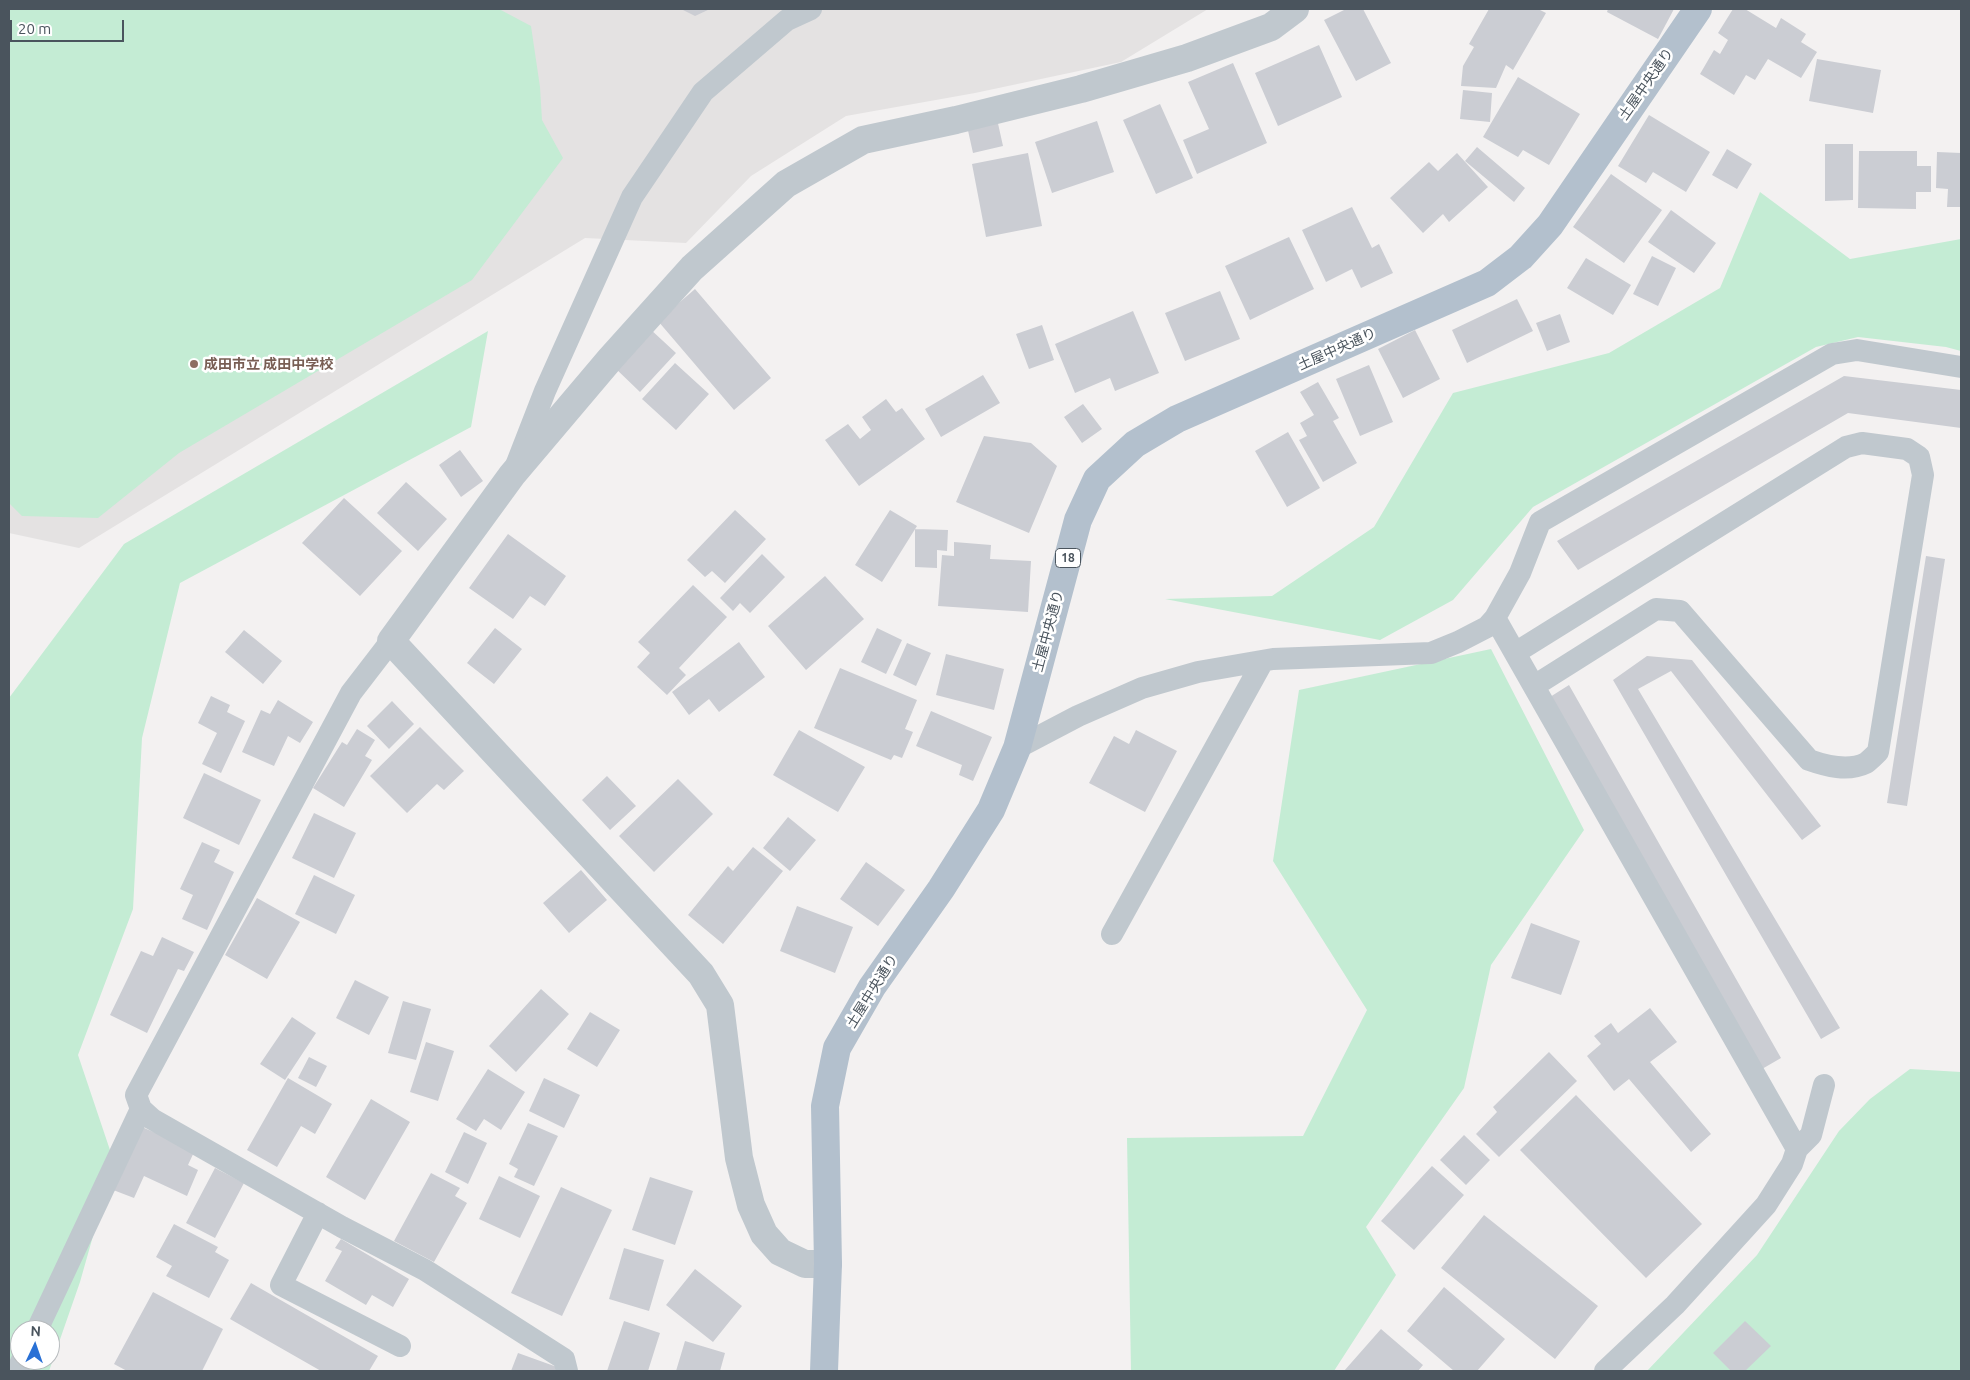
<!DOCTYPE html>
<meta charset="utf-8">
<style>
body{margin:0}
#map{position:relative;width:1970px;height:1380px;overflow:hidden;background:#f3f1f1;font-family:Ubuntu,sans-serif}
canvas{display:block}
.frame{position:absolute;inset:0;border:10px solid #4a545d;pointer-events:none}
.north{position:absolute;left:10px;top:1320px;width:50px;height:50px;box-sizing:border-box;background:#fff;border:1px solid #b7bbbe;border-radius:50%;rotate:3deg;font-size:14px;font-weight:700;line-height:20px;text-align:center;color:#4a545d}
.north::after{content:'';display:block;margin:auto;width:18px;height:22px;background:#2970d5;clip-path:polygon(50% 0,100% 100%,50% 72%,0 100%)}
.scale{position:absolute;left:10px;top:20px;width:114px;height:22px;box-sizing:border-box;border:2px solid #4a545d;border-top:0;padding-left:6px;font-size:15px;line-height:18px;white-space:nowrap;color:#4a545d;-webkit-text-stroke:4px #fff;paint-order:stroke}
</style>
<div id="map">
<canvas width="1970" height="1380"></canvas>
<div class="frame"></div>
<div class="north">N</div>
<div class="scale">20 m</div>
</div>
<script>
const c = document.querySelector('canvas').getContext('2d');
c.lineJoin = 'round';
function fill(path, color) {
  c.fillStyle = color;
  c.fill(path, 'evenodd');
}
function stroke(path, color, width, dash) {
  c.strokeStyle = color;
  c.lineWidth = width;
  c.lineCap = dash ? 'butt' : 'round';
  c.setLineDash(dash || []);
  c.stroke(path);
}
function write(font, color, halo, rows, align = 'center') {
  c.font = font + ' Ubuntu,"Noto Sans JP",sans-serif';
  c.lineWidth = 5;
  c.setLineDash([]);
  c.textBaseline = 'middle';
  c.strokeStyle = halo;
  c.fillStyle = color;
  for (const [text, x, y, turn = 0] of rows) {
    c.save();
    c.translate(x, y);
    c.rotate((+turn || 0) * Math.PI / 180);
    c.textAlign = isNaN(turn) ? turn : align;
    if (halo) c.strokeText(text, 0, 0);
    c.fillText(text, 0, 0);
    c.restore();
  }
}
const education = new Path2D(`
 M9 9H1208L1121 62 975 93 846 116 751 176 686 243 585 238 79 548 9 533Z`);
const green = new Path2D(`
 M9 9H499L531 26 540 87 542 120 563 158 472 280 179 453 98 518 22 516 9 503Z
 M1760 192 1850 259 1961 239V351L1946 347 1858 337 1816 347 1533 507 1453 600 1380 640 1165 599 1272 596 1374 527 1453 393 1609 353 1720 288Z
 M488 331 471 427 180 583 142 738 133 909 78 1055 114 1162 80 1282 49 1371H9V698L124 544ZM20 1330H50V1360H20Z
 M1491 649 1584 830 1491 965 1464 1088 1366 1227 1396 1275 1334 1371H1131L1127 1138 1303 1136 1367 1010 1273 861 1299 690Z
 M1910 1069 1961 1072V1371H1647L1757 1255 1839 1131 1870 1099Z`);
const building = new Path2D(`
 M681 9H710L695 16Z
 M1346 9H1363L1391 63 1356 81 1324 20Z
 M1489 9H1538L1546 13 1513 70 1506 65 1496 88 1461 86 1463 66 1474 47 1469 44Z
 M1608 9H1674L1658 39 1607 12Z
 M1733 9H1745L1776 28 1781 18 1806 34 1801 42 1817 52 1801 78 1768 59 1755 80 1746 75 1734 95 1700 74 1714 50 1720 54 1728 40 1718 33Z
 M1319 45 1342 97 1278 126 1255 73Z
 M1817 59 1881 70 1873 113 1809 101Z
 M1233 63 1267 143 1197 174 1183 140 1209 129 1188 82Z
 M1518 77 1580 114 1549 165 1523 150 1518 157 1483 137Z
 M1463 90 1492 93 1490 122 1460 119Z
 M1160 104 1193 178 1156 194 1123 120Z
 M1649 115 1710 152 1686 192 1653 172 1646 183 1618 166Z
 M997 119 1003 146 973 153 967 126Z
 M1097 121 1114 172 1052 193 1035 142Z
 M1825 144H1853V200L1825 201Z
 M1477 147 1525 188 1514 202 1465 161Z
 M1727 149 1752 164 1737 189 1712 175Z
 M1859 151H1917V166H1931V192H1916V209L1858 208Z
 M1937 152 1961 153V207H1947L1948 189 1936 188Z
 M1028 153 1042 226 986 237 972 164Z
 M1457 153 1488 187 1449 222 1443 214 1423 233 1390 198 1429 162 1438 171Z
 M1611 174 1662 210 1624 263 1573 227Z
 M1352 207 1372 248 1379 244 1393 273 1361 288 1352 269 1326 282 1302 230Z
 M1671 210 1716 243 1694 273 1648 242Z
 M1289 237 1314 289 1250 320 1225 266Z
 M1652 256 1676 268 1658 306 1633 294Z
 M1586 258 1631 285 1613 315 1567 288Z
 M695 289 771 378 734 410 658 321Z
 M1220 291 1240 339 1185 361 1165 313Z
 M1517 299 1533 331 1467 363 1452 330Z
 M1133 311 1159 373 1115 391 1110 378 1075 393 1055 344Z
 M1560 314 1570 342 1547 351 1536 323Z
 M1042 325 1054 360 1029 369 1016 334Z
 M649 328 676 353 640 392 614 367Z
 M1415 330 1440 379 1403 398 1378 349Z
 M675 363 709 394 676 430 642 399Z
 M1369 365 1393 422 1360 436 1336 379Z
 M983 375 1000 403 941 437 925 409Z
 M1844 376 1961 390V428L1848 413 1578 570 1557 541Z
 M1318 382 1339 418 1333 421 1357 463 1323 482 1299 440 1307 436 1300 423 1314 415 1300 392Z
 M886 399 896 412 902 408 925 439 859 486 825 440 848 424 860 439 871 430 862 417Z
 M1083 404 1102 429 1082 443 1064 417Z
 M1288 432 1320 488 1287 507 1255 451Z
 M984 436 1031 443 1057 466 1029 533 956 502Z
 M460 450 483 481 461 497 439 465Z
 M406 482 447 519 418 551 377 513Z
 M344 498 402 551 360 596 302 543Z
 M735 510 766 539 725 583 712 571 705 577 687 560Z
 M890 510 917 526 882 582 855 565Z
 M915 529 948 530 947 551 937 550V568L915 567Z
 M508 534 566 576 545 606 530 596 513 619 469 588Z
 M954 542 991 545 990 559 1031 561 1028 612 938 606 942 555 954 556Z
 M762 554 785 577 750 613 740 603 733 611 720 598Z
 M1926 556 1945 559 1907 806 1887 803Z
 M825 576 864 619 806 670 768 626Z
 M693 585 727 617 679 668 686 675 667 695 637 667 650 653 638 642Z
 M495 628 522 649 494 684 467 663Z
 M877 628 902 640 886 674 861 662Z
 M244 630 282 661 263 684 225 652Z
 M739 642 765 677 719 712 709 699 689 715 672 692Z
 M907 643 931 653 916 686 893 675Z
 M946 654 1004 669 994 710 936 695Z
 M1647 656 1692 660 1821 826 1802 840 1671 671 1638 689 1840 1028 1821 1039 1613 680Z
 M840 668 917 700 905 729 913 732 902 758 894 755 891 760 814 728Z
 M1569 685 1781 1058 1762 1069 1550 697Z
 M211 696 230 705 227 712 245 721 221 773 202 764 217 733 198 723Z
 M278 700 313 722 300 743 288 736 274 766 242 752 261 710 270 714Z
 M392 701 414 724 389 749 367 726Z
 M931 711 992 737 973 781 959 775 962 765 916 746Z
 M420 727 464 771 444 790 437 784 407 813 370 776Z
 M357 729 375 740 365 756 372 760 344 807 313 788 342 742 347 745Z
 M799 730 865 767 838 812 773 775Z
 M1136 730 1177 751 1145 812 1089 783 1114 736 1129 744Z
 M204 773 261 800 239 845 183 818Z
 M607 776 636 806 610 830 582 800Z
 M678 779 713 814 654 872 619 836Z
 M314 813 356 833 334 878 292 858Z
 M788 817 816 840 790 871 763 848Z
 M202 842 220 850 214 862 234 872 207 930 182 919 193 895 180 889Z
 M753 847 783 871 723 944 688 915 728 866 733 871Z
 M866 862 905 890 878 926 840 899Z
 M581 870 607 900 569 933 543 903Z
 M314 875 355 895 336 934 295 914Z
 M257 898 300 922 267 979 225 955Z
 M797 906 853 927 835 973 780 951Z
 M1531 923 1580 941 1561 995 1511 978Z
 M162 937 194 952 184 971 178 969 147 1033 110 1015 141 951 153 956Z
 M355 980 389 997 369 1035 336 1018Z
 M541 989 569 1014 516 1072 489 1046Z
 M403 1001 431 1009 416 1060 388 1053Z
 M1650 1008 1677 1042 1650 1062 1711 1134 1691 1152 1629 1079 1614 1091 1587 1056 1601 1044 1594 1036 1611 1023 1618 1033Z
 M590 1012 620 1030 597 1067 567 1049Z
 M292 1017 316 1033 285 1080 260 1064Z
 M426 1042 454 1051 438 1101 410 1092Z
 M1549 1052 1577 1081 1499 1157 1476 1134 1497 1112 1493 1107Z
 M309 1057 327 1066 316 1087 298 1078Z
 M488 1069 525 1092 501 1130 484 1119 476 1131 456 1119Z
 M288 1078 332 1104 315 1134 301 1126 277 1167 247 1150Z
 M544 1078 580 1095 564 1128 529 1111Z
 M1576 1095 1702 1224 1646 1278 1520 1150Z
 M371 1099 410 1122 365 1200 326 1177Z
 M528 1123 558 1136 534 1186 514 1177 518 1169 509 1164Z
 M135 1124 195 1150 188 1165 198 1170 187 1196 144 1176 134 1198 108 1188Z
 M464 1132 487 1143 468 1184 445 1172Z
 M1464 1135 1490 1160 1466 1185 1440 1160Z
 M1432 1166 1464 1195 1414 1250 1381 1221Z
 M215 1168 244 1183 215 1238 186 1223Z
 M431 1173 460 1188 455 1196 467 1203 434 1262 394 1241Z
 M499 1176 540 1196 520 1238 479 1219Z
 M650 1177 693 1191 675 1245 632 1230Z
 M561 1187 612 1210 562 1316 511 1293Z
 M1484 1215 1598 1306 1555 1359 1441 1268Z
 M174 1224 218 1247 215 1252 229 1260 209 1298 166 1276 172 1266 156 1257Z
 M341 1239 409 1279 393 1307 372 1295 366 1305 325 1281 342 1251 335 1248Z
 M624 1248 664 1260 649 1311 609 1299Z
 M695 1269 742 1306 713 1342 666 1305Z
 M251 1283 378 1356 369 1371H321L230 1319Z
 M1444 1287 1505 1339 1477 1371H1454L1407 1331Z
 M153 1292 223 1329 202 1371H127L114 1364Z
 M624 1321 660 1333 648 1371H607Z
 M1745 1321 1771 1346 1745 1371H1731L1713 1353Z
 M1381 1329 1423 1365 1418 1371H1344Z
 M685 1341 725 1353 720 1371H676Z
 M518 1353 557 1367 555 1371H511Z`);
const lane = new Path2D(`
 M517 463 545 391 632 197 703 92 787 20 811 9
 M1495 618 1797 1149
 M391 641 351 693 136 1095 141 1109 152 1119 342 1227 425 1270 564 1359 567 1371
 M1515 653 1846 447 1862 443 1907 449 1919 457 1923 475 1878 752C1874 756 1870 760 1866 763 1848 772 1826 766 1809 760L1680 611 1656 609 1534 686
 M1017 748 1078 716 1142 688 1198 672 1273 659 1431 653 1458 642 1487 627 1495 618 1520 573 1540 522 1832 354 1857 350 1961 367
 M1112 934 1263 661
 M318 1213 281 1285 400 1346
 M37 1330 141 1109
 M17 1371 22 1360
 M1605 1371 1675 1305 1766 1205 1792 1164 1797 1149 1811 1135 1824 1085`);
const street = new Path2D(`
 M828 1264H805L780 1252 764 1234 751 1205 739 1158 720 1005 701 974 391 641 512 475 611 358 692 268 786 184 863 140 956 120 1081 89 1187 58 1271 27 1295 9`);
const primary = new Path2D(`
 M824 1371 828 1264 825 1106 837 1048 872 987 941 889 991 810 1017 748 1078 520 1097 479 1135 444 1177 419 1487 283 1521 257 1550 225 1698 9`);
const markers = [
 [194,364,5,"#8d6e63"]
];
const shields = [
 [1068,558,25]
];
const shieldNames = [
 ["18",1068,558]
];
const streetNames = [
 ["土屋中央通り",1646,84,-55],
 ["土屋中央通り",1337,349,-24],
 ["土屋中央通り",1048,631,-75],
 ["土屋中央通り",872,991,-58]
];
const educationNames = [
 ["成田市立 成田中学校",204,364]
];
fill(education, '#e4e2e2');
fill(green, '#c4ecd4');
fill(building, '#cbcdd3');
stroke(lane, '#c0c8ce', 22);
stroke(street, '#c0c8ce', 28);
stroke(primary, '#b3c0cd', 28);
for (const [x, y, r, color] of markers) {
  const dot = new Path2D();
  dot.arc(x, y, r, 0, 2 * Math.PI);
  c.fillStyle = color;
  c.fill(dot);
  stroke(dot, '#fff', 2);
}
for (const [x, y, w] of shields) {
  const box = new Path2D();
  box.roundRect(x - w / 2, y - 9.5, w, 19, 4);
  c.fillStyle = '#fff';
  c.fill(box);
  stroke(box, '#4a545d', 1);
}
write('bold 12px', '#4a545d', null, shieldNames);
write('14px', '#4a545d', '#fff', streetNames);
write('bold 14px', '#785e54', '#fff', educationNames, 'left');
</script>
